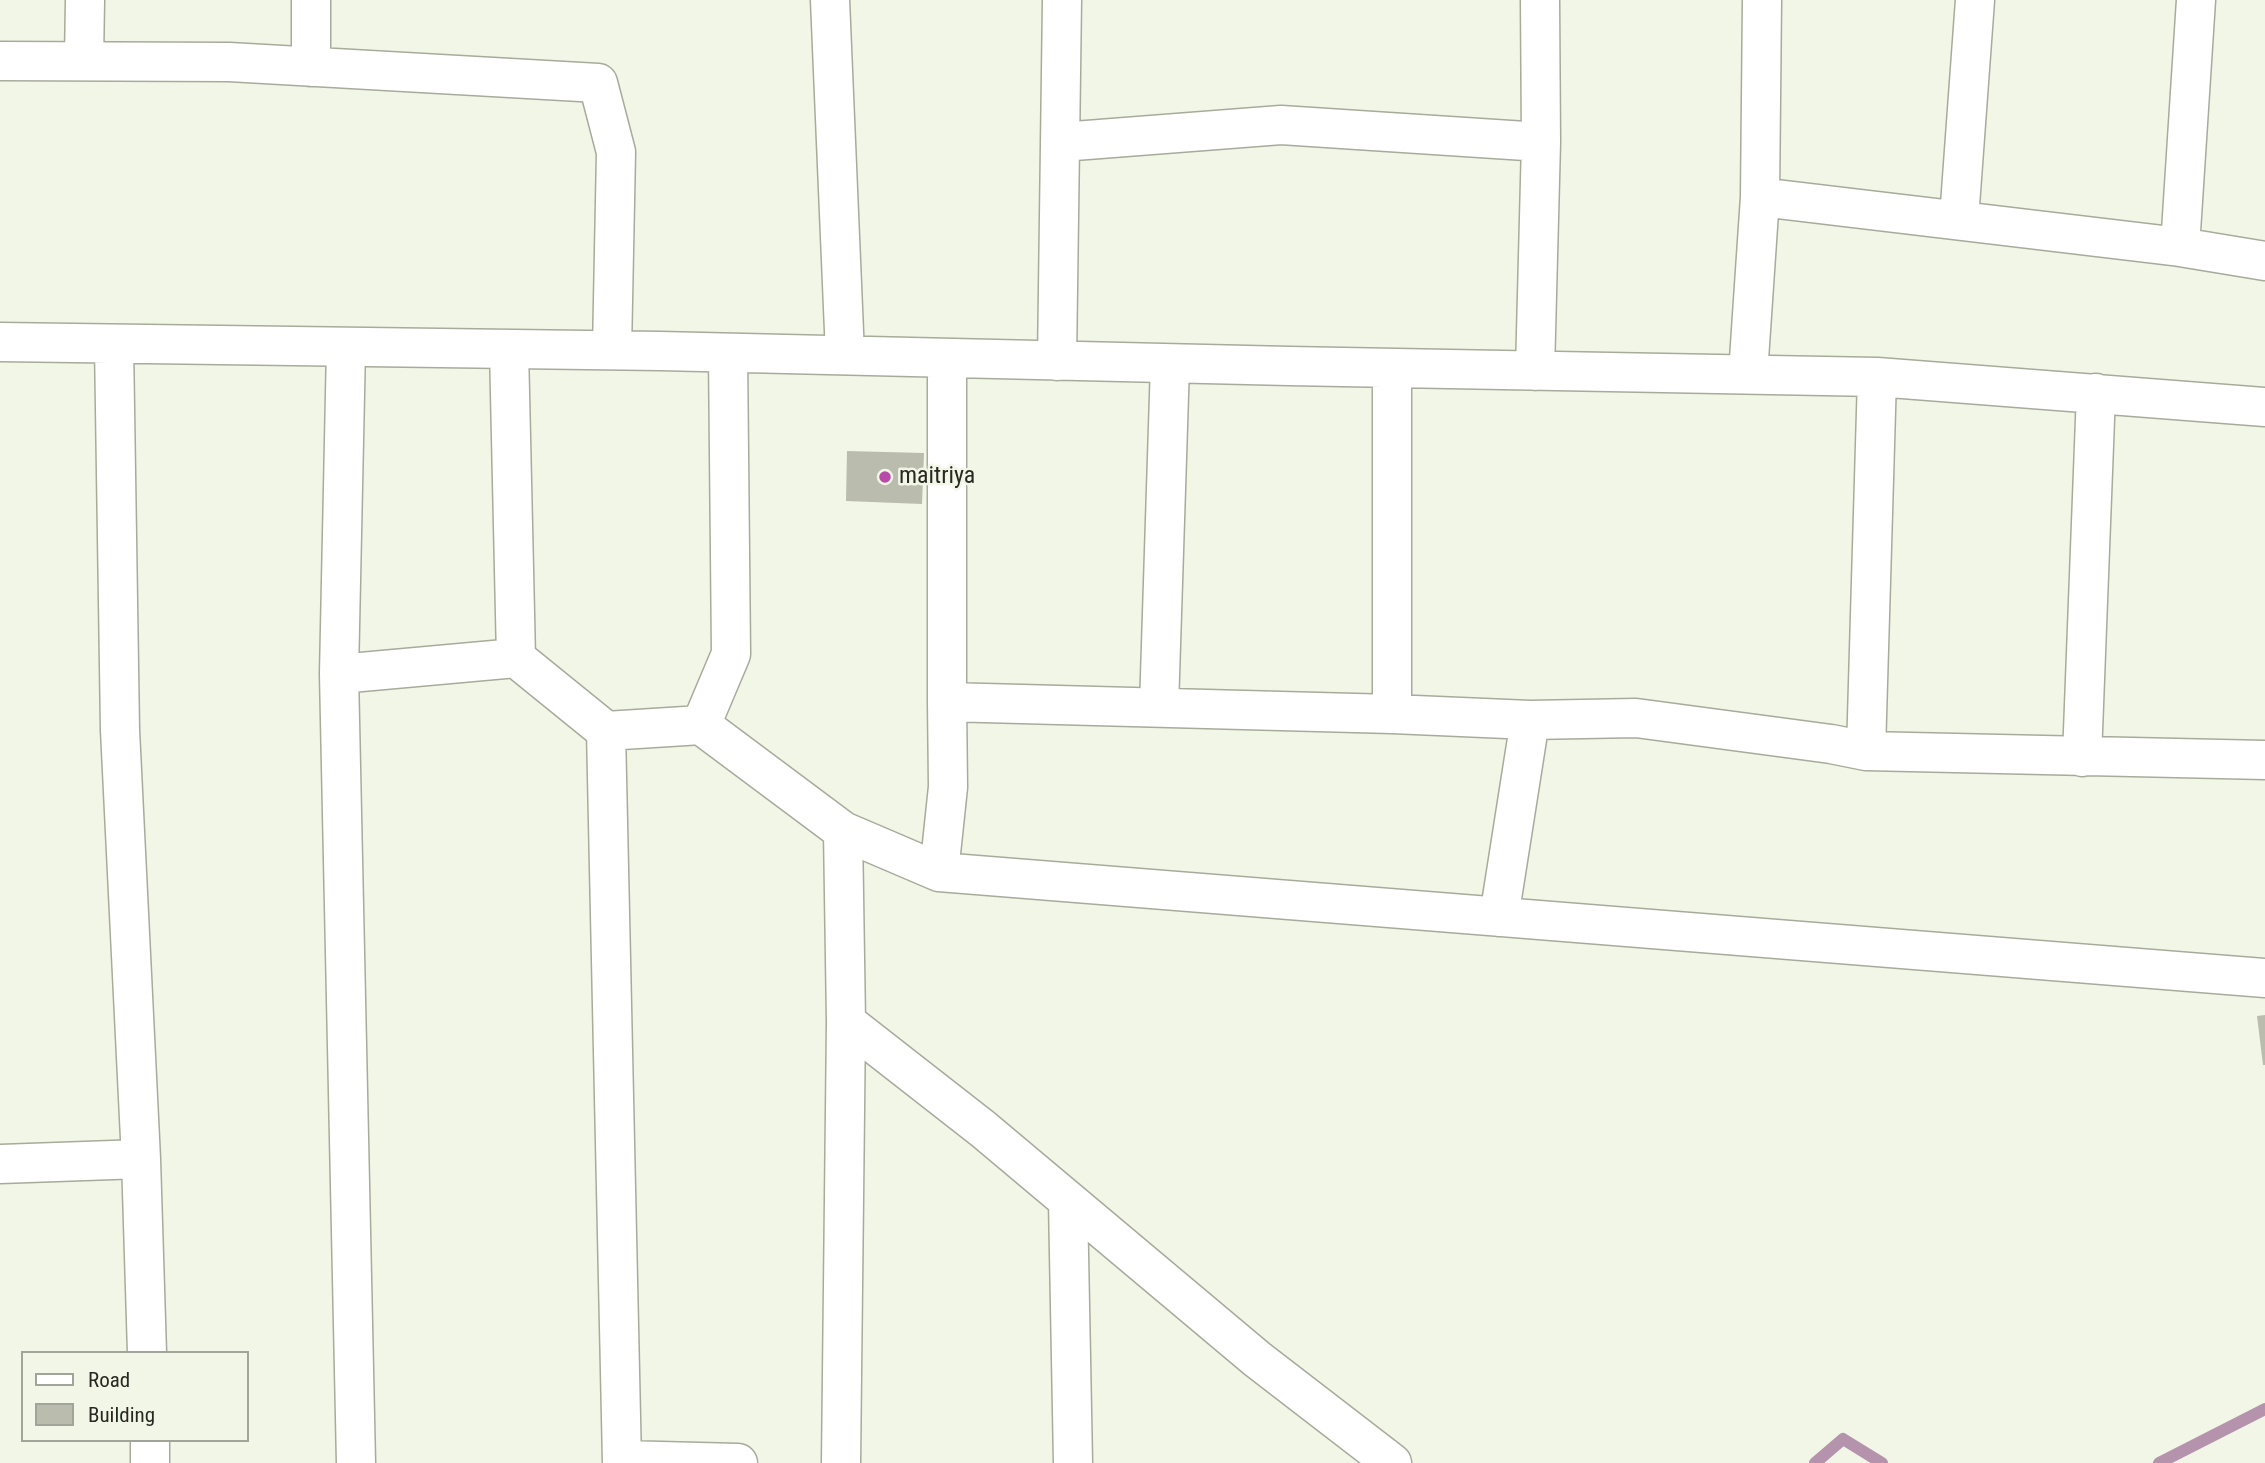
<!DOCTYPE html>
<style>
body{margin:0}
#map{position:relative;width:2265px;height:1463px;overflow:hidden;background:#f2f6e6;font-family:"Roboto Condensed",sans-serif}
canvas{display:block}
.legend{position:absolute;left:21px;top:1351px;width:228px;height:91px;box-sizing:border-box;background:#f2f6e6;border:2px solid #a1a498;margin:0;padding:9px 12px;list-style:none;font-size:21px;color:#272822}
.legend li{display:flex;align-items:center;gap:14px;height:35px}
.legend b{width:35px;border:2px solid #a1a498}
</style>
<div id="map">
<canvas width="2265" height="1463"></canvas>
<ul class="legend">
<li><b style="height:9px;background:#fff"></b>Road</li>
<li><b style="height:19px;background:#babdae"></b>Building</li>
</ul>
</div>
<script>
const c = document.querySelector('canvas').getContext('2d');
c.lineJoin = 'round';
function stroke(path, color, width, dash) {
  c.strokeStyle = color;
  c.lineWidth = width;
  c.lineCap = dash ? 'butt' : 'round';
  c.setLineDash(dash || []);
  c.stroke(path);
}
function fill(path, color) {
  c.fillStyle = color;
  c.fill(path, 'evenodd');
}
function write(font, color, halo, rows, align = 'center') {
  c.font = font + ' "Roboto Condensed",sans-serif';
  c.lineWidth = 5;
  c.setLineDash([]);
  c.textBaseline = 'middle';
  c.strokeStyle = halo;
  c.fillStyle = color;
  for (const [text, x, y, turn = 0] of rows) {
    c.save();
    c.translate(x, y);
    c.rotate((+turn || 0) * Math.PI / 180);
    c.textAlign = isNaN(turn) ? turn : align;
    if (halo) c.strokeText(text, 0, 0);
    c.fillText(text, 0, 0);
    c.restore();
  }
}
const stream = new Path2D(`
 M1815 1463 1843 1439 1882 1463
 M2159 1463 2265 1409`);
const building = new Path2D(`
 M847 451 924 453 922 504 846 501Z
 M2265 1015V1065H2263L2257 1016Z`);
const minor = new Path2D(`
 M311 0V67
 M830 0 845 355
 M84 60 85 0
 M0 61 229 62 598 83 616 152 612 350
 M1061 142 1281 125 1541 142
 M1760 197 2180 247 2265 261
 M1959 219 1975 0
 M2180 247 2196 0
 M0 342 660 351 1289 366 1877 377 2265 407
 M114 344 120 730 141 1159 147 1353
 M346 347 339 674 356 1463
 M509 349 516 658 606 731 622 1463
 M947 358V702L1392 714 1530 720 1636 718 1831 744 1866 751
 M1057 361 1062 0
 M1392 368V714
 M1535 371 1541 142 1540 0
 M1748 374 1760 197 1762 0
 M1877 377 1866 751 2265 760
 M339 674 516 658
 M1159 707 1170 364
 M701 725 843 831 939 872 2265 978
 M606 731 701 725 731 654 728 353
 M2082 757 2096 393
 M939 872 948 787 947 702
 M1499 917 1530 720
 M846 1022 983 1129 1257 1359 1392 1463
 M0 1164 141 1159
 M1068 1201 1073 1463
 M150 1440V1463
 M622 1460 738 1463
 M841 1463 846 1022 843 831`);
const markers = [
 [885,477,7,"#b94aa8"]
];
const poiNames = [
 ["maitriya",899,477]
];
stroke(stream, '#b593ad', 12);
fill(building, '#babdae');
stroke(minor, '#a7ab9b', 41);
stroke(minor, '#fff', 38);
for (const [x, y, r, color] of markers) {
  const dot = new Path2D();
  dot.arc(x, y, r, 0, 2 * Math.PI);
  c.fillStyle = color;
  c.fill(dot);
  stroke(dot, '#f2f6e6', 2.5);
}
write('24px', '#272822', '#f2f6e6', poiNames, 'left');
</script>
